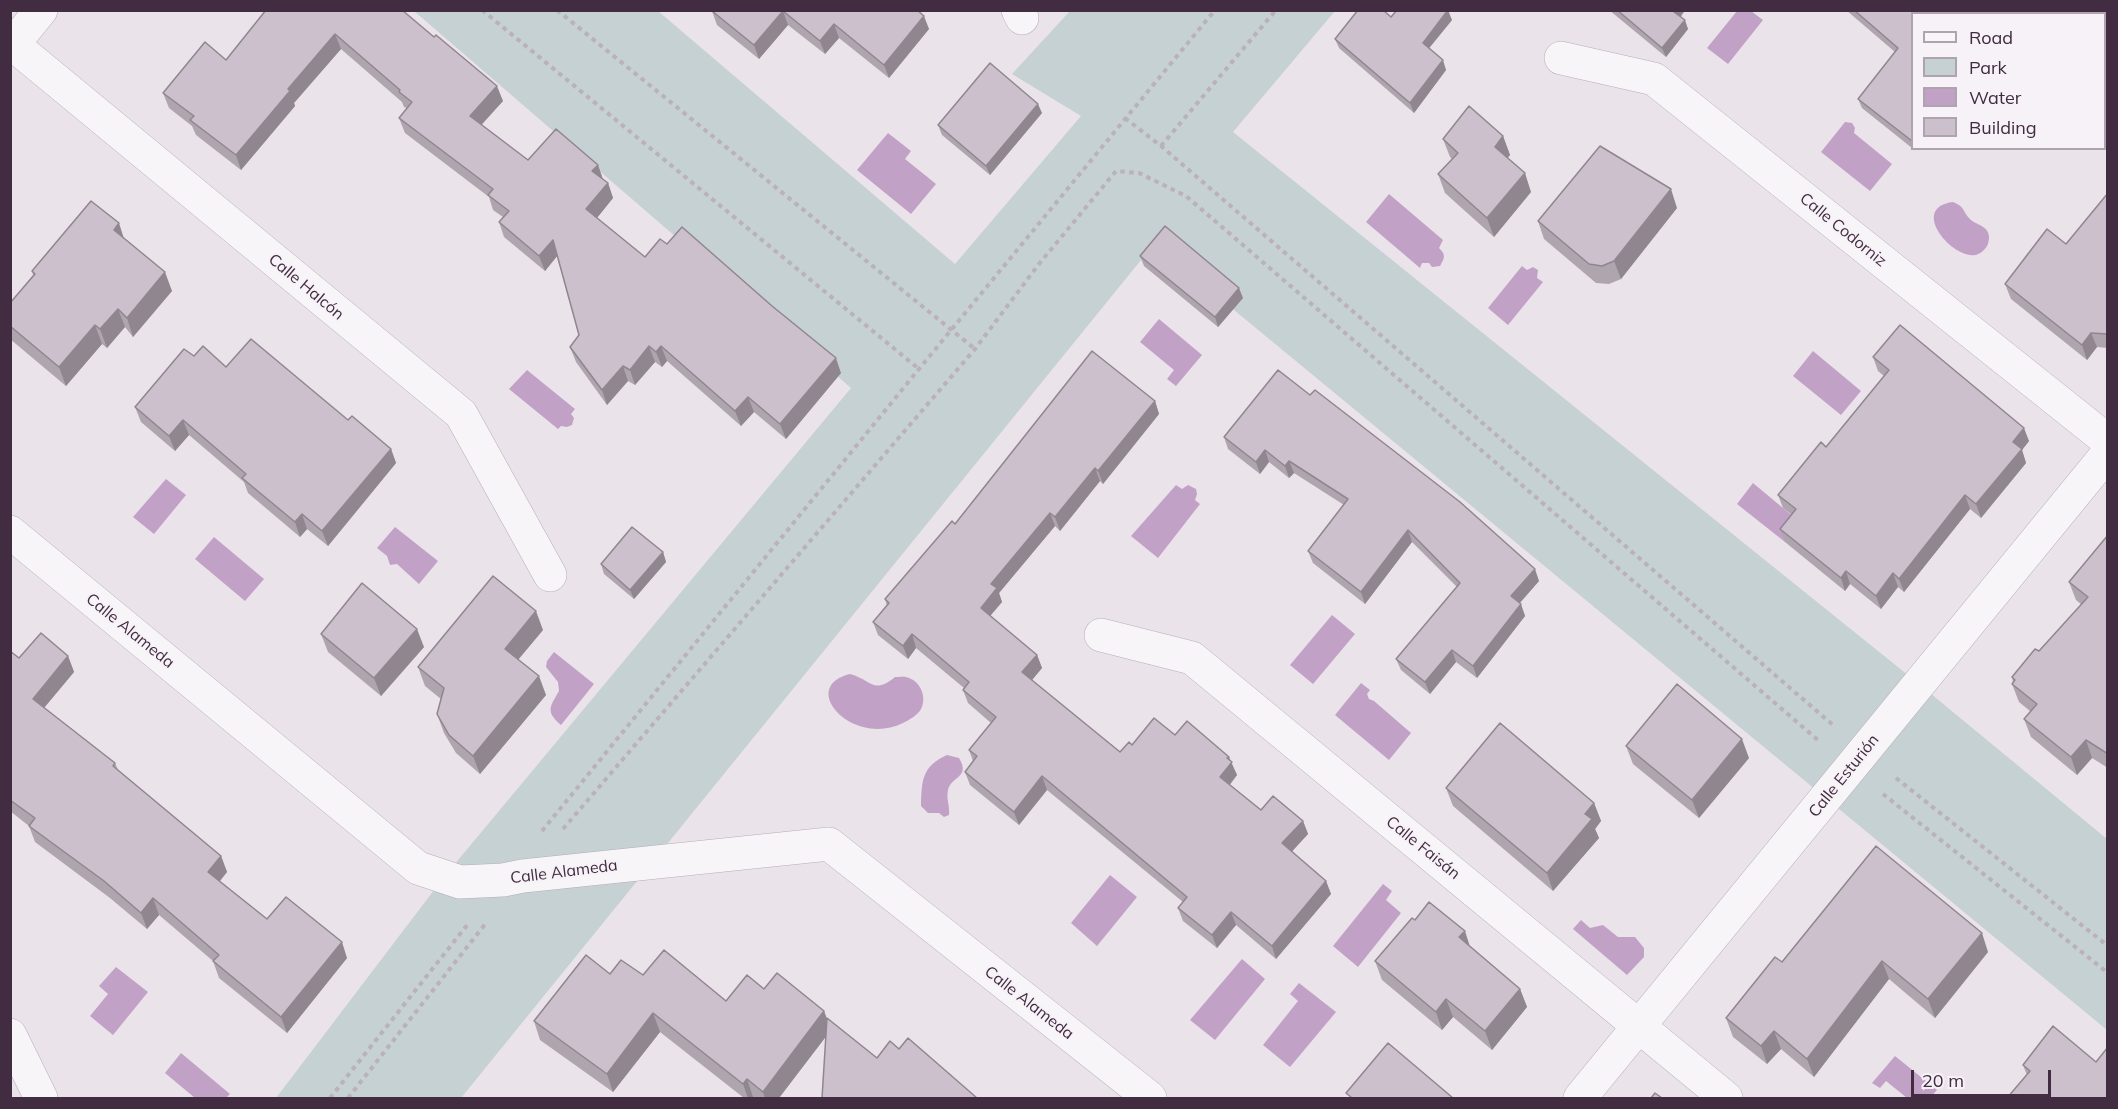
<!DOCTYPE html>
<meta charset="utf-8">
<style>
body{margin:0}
#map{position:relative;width:2118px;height:1109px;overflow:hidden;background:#eae3ea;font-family:Mulish,sans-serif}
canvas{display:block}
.frame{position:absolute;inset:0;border:12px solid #412c41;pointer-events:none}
.legend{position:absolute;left:1911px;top:12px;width:195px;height:138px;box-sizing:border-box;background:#f7f2f7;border:2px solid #aea3ae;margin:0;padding:8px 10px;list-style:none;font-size:18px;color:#412c41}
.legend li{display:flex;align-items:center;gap:12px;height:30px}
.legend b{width:30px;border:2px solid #aea3ae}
.scale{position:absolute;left:1911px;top:1070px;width:140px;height:27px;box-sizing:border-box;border:3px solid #412c41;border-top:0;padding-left:8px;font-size:18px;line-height:21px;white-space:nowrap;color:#412c41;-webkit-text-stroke:4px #f7f2f7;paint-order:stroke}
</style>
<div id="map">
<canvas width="2118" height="1109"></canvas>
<div class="frame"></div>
<ul class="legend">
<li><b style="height:8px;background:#f8f5f8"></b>Road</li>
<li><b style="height:16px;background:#c5d1d3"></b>Park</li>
<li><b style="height:16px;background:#c2a1c7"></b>Water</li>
<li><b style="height:16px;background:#ccc0cc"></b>Building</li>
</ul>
<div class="scale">20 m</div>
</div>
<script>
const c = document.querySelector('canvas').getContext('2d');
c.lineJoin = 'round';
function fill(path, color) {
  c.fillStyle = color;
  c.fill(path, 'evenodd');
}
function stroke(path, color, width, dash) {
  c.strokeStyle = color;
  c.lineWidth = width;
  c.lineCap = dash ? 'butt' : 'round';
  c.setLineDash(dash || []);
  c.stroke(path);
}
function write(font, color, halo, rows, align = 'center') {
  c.font = font + ' Mulish,sans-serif';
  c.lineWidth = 4.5;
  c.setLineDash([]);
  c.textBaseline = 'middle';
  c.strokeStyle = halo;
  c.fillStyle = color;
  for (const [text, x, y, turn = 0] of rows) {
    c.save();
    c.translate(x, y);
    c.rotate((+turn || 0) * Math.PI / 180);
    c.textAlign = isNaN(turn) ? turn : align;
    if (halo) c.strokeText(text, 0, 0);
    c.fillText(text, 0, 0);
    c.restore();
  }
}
const green = new Path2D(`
 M414 11H658L955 264 1081 116 1012 74 1070 11H1335L1233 132 1919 684 2107 839V1030L1154 244 461 1098H276L444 877 851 388Z`);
const water = new Path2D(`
 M1737 11H1751L1763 20 1728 64 1707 48Z
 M1845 122 1852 123 1855 128 1854 133 1892 164 1870 191 1821 152Z
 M888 133 911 151 905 159 936 184 911 214 857 170Z
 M1389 194 1443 240 1439 248C1446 255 1445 257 1440 266L1432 267 1429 263H1422L1420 268 1366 222Z
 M1953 202C1965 207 1962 210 1969 218 1976 226 1990 225 1989 239 1988 245 1987 247 1983 251 1979 254 1976 256 1970 255 1946 252 1912 207 1953 202Z
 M1522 266 1527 270 1533 267 1538 270 1537 278 1543 282 1508 325 1488 308Z
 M1159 319 1202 355 1176 386 1167 379 1174 370 1140 342Z
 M1813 351 1861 391 1841 415 1793 376Z
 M527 370 575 409 571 414 574 418 572 425 567 427 561 426 558 429 509 389Z
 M166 479 186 495 154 534 133 517Z
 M1753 483 1801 523 1785 542 1737 504Z
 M1176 485 1182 489 1188 485 1196 489 1197 494 1195 500 1200 504 1158 558 1131 536Z
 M395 527 438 561 419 584 397 564 390 565 387 556 377 548Z
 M214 537 264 579 245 601 195 559Z
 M1332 615 1355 634 1313 684 1290 665Z
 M554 652 594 684 561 725C545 711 550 707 559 691L558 682 546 667 547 661Z
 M850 674C872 680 873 695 895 677 899 677 906 676 909 678 921 682 927 698 921 709 918 715 909 720 903 723 853 748 797 687 850 674Z
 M1361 683 1370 690 1367 694 1369 699 1374 701 1411 733 1389 760 1335 715Z
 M947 755 959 758C971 778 951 776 948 790 946 799 950 806 949 815L944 817 939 813H928L921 806C922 781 921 767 947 755Z
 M1110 875 1137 897 1097 946 1071 923Z
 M1383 884 1392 891 1386 900 1401 913 1358 967 1333 946Z
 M1581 920 1590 928 1603 925 1618 937H1635L1644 948V957L1627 975 1573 929Z
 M1242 959 1265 979 1215 1040 1190 1020Z
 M116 967 148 992 113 1035 90 1016 108 994 99 986Z
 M1299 983 1336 1012 1290 1067 1263 1045 1298 1001 1290 994Z
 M181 1053 230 1094 226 1098H195L165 1073Z
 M1895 1056 1937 1090 1930 1098H1907L1886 1081 1880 1088 1872 1083Z`);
const path = new Path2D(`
 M482 10 919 369
 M557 10 975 349
 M1125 118 1161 146 1833 725
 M1161 146 1276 10
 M1896 778 2108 946
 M1883 794 2108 973
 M563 829 975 349 1039 264 1116 171 1139 173 1186 196 1819 741
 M542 831 919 369 1215 10
 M330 1098 468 924
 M348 1098 486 923`);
const street = new Path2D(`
 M1018 10 1022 18
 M10 42 461 414 550 575
 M10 48 41 10
 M1561 58 1654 79 2108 441
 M10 532 418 868 460 882 503 880 523 876 829 844 1150 1098
 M1101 635 1192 658 1726 1098
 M10 1035 41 1098
 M1580 1098 2108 453`);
const wall = new Path2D(`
 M402 10 503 101 481 124 528 160 598 165 603 179 608 183 613 198 597 218 645 257 841 373 786 439 754 412 741 426 667 361 662 367 655 362 635 385 628 381 607 405 576 362 570 347 579 335 557 256 545 271 504 237 499 222 503 217 493 210 489 197 405 133 399 118 407 108 404 107 402 102 341 49 294 103 295 106 241 170 196 135 192 126 169 108 163 93Z
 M917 10 929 29 889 78 839 38 825 54 788 25 759 59 717 25 712 11Z
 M1609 10H1685L1681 17 1688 29 1666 57Z
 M1846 10H1987L1912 14V148L1862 108 1858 99 1895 52Z
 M1391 17 1452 20 1429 48 1446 70 1414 113 1339 48 1335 39Z
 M1042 113 990 175 942 135 938 125Z
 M1503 136 1510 155 1507 158 1531 192 1494 237 1445 193 1438 174 1452 159 1450 157 1443 139Z
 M2108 193V348L2097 347 2087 360 2011 299 2005 284 2066 244Z
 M1677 208 1621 279 1609 284 1596 283 1544 239 1538 221Z
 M124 238 172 291 133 337 125 327 107 348 102 344 66 386 10 339V303L33 275 32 271Z
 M1140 256 1243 298 1218 327 1144 266Z
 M194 356 226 367 348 420 391 449 396 463 328 546 307 529 300 537 248 493 244 482 189 435 175 451 141 422 135 407Z
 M1873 357 2029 441 2022 450 2026 463 1981 518 1970 509 1904 592 1898 587 1881 609 1850 584 1845 591 1785 542 1780 529 1792 515 1783 508 1778 495 1826 447 1884 376 1878 371Z
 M1278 370 1539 581 1520 603 1525 616 1477 678 1456 662 1430 694 1401 670 1396 659 1457 587 1412 542 1365 604 1313 563 1308 551 1344 505 1294 473 1289 478 1269 462 1260 474 1228 449 1224 437Z
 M1155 401 1159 414 1103 484 1100 481 1060 531 1055 526 999 593 1002 602 990 616 1037 655 1042 668 1032 680 1120 752 1132 745 1175 735 1230 761 1237 775 1230 785 1261 810 1303 821 1308 834 1291 852 1326 881 1331 894 1276 959 1236 925 1217 948 1183 921 1178 908 1183 902 1047 790 1019 825 970 785 965 772 973 761 969 750 991 723 968 703 963 690 964 688 916 648 908 659 878 635 873 622 887 606 885 599 955 524Z
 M2108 535V768L2092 758 2077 775 2031 737 2024 719 2030 711 2019 702 2012 684 2013 682 2012 677 2039 651 2082 605 2076 600 2069 582Z
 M663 552 666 562 634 599 604 574 601 564Z
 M543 630 518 660 546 695 480 774 456 753 444 733 437 714 441 699 425 686 418 667Z
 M321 634 424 647 381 696 328 652Z
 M10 651 19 658 68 656 74 672 44 708 115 763 118 770 221 856 227 872 220 881 267 919 347 958 287 1033 219 978 213 961 159 915 147 929 110 898 35 842 29 826 10 811Z
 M1626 746 1749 758 1699 818 1633 764Z
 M1446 788 1594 803 1601 821 1595 829 1599 838 1553 891 1453 806Z
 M1415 920 1470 947 1520 989 1527 1007 1492 1050 1453 1017 1442 1030 1382 980 1375 961Z
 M664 950 726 1001 747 975 764 989 777 973 824 1011 827 1019V1018L877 1058 890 1041 899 1049 908 1038 977 1098H822L826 1036 779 1098H755L753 1097 752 1098H744L660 1032 613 1092 540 1040 534 1021 586 955 610 974 621 960 643 975Z
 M1988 952 1935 1018 1889 979 1814 1077 1781 1049 1767 1064 1733 1037 1726 1018 1782 962Z
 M2096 1062 2108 1098 2027 1075 2023 1065Z`);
const shadedWall = new Path2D(`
 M1448 10 1452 20 1426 52 1423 43Z
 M1674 10H1685L1677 21 1674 12Z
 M783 11 788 25 759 59 754 45Z
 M924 16 929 29 889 78 884 65Z
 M1685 20 1688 29 1666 57 1662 48Z
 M834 24 839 38 825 54 820 41Z
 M335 34 341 49 294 103 295 106 241 170 236 155 288 89Z
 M1443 60 1446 70 1414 113 1410 103Z
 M497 86 503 101 476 131 470 116Z
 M1038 104 1042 113 990 175 986 166Z
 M1503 136 1510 155 1502 165 1495 147Z
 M598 165 603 180 592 171Z
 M1525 173 1531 192 1494 237 1487 218Z
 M608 183 613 198 592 224 586 209Z
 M1671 189 1677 208 1621 279 1614 261Z
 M119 223 125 242 114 230Z
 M553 240 558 255 545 271 539 256Z
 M165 272 172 291 133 337 127 318Z
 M1239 288 1243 298 1218 327 1215 317Z
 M118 309 125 327 107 348 100 329Z
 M95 325 102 344 66 386 59 367Z
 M2091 333 2097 347 2087 360 2082 345Z
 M649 346 655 362 635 385 630 370Z
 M661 346 667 361 662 367 656 352Z
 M836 358 841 373 786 439 780 424Z
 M623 366 628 381 607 405 602 390Z
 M748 397 754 412 741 426 735 411Z
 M1155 401 1159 414 1103 484 1098 471Z
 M183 420 189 435 175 451 169 436Z
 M2024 428 2029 441 2022 450 2026 463 1981 518 1976 504 2013 442Z
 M391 449 396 463 328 546 322 531Z
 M1265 450 1269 462 1260 474 1256 462Z
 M1289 461 1294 473 1289 478 1285 466Z
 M1095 468 1100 481 1060 531 1055 517Z
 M1965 495 1970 509 1904 592 1899 579Z
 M1050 513 1055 526 999 593 1002 602 985 622 981 608 991 584Z
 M302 514 307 529 300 537 295 522Z
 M1408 530 1412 542 1365 604 1361 592Z
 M663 552 666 562 634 599 630 590Z
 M1535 569 1539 581 1516 607 1511 596Z
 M1846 571 1850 584 1845 591 1841 578Z
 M1893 573 1898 587 1881 609 1876 596Z
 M1521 604 1525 616 1477 678 1473 666Z
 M536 611 543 630 511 668 505 649Z
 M417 629 424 647 381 696 374 678Z
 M912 634 916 648 908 659 903 646Z
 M1452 650 1456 662 1430 694 1425 682Z
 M1037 655 1042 668 1027 686 1022 672Z
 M68 656 74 672 38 715 33 699Z
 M539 676 546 695 480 774 473 756Z
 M1742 739 1749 758 1699 818 1692 800Z
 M2086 740 2092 758 2077 775 2071 757Z
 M1229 757 1237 775 1225 790 1220 777Z
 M1042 776 1047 790 1019 825 1014 812Z
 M1594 803 1601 821 1595 829 1599 838 1553 891 1547 873 1585 814Z
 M1303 821 1308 834 1287 857 1282 843Z
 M221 856 227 872 214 888 208 872Z
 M1326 881 1331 894 1276 959 1272 946Z
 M153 898 159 915 147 929 141 913Z
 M1231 912 1236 925 1217 948 1212 935Z
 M1465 931 1471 950 1459 937Z
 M1982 933 1988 952 1935 1018 1928 999Z
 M342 942 347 958 287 1033 281 1017Z
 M1882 961 1889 979 1814 1077 1807 1059Z
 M1520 989 1527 1007 1492 1050 1485 1031Z
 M1446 999 1453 1017 1442 1030 1436 1012Z
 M824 1011 831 1030 779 1098H765L763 1092Z
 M653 1013 660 1032 613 1092 607 1074Z
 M1774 1031 1781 1049 1767 1064 1761 1046Z
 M747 1079 753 1097 752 1098H748L743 1084Z`);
const building = new Path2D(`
 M266 10H402L434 37 436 35 497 86 470 116 528 160 556 129 598 165 592 171 608 183 586 209 645 257 660 239 667 244 682 227 772 306 836 358 780 424 748 397 735 411 661 346 656 352 649 346 630 370 623 366 602 390 570 347 579 335 553 240 539 256 499 222 509 211 488 195 493 189 399 118 412 102 399 92 400 90 335 34 288 89 290 91 236 155 190 120 194 116 163 93 205 42 226 60Z
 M917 10 924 16 884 65 834 24 820 41 783 11 754 45 712 11Z
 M1358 10H1383L1391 17 1397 10H1448L1423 43 1443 60 1410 103 1335 39Z
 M1617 10H1674V12L1685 20 1662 48Z
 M1854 10H1987L1991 14H1912V141L1858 99 1898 48Z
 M990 63 1038 104 986 166 938 125Z
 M1469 106 1503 136 1495 147 1525 173 1487 218 1438 174 1458 153 1443 139Z
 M1600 146 1671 189 1614 261 1602 266 1589 264 1538 221Z
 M2108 193V334L2091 333 2082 345 2005 284 2047 229 2066 244Z
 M91 201 119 223 114 230 165 272 127 318 118 309 100 329 95 325 59 367 10 326V303L35 274 32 271Z
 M1165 226 1239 288 1215 317 1140 256Z
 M1900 325 2024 428 2013 442 2022 449 1976 504 1965 495 1899 579 1893 573 1876 596 1846 571 1841 578 1780 529 1796 509 1778 495 1821 442 1826 447 1889 370 1873 357Z
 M251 339 348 420 352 416 391 449 322 531 302 514 295 522 242 478 246 474 183 420 169 436 135 407 184 349 194 356 203 346 226 367Z
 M1092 351 1155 401 1098 471 1095 468 1055 517 1050 513 991 584 997 588 981 608 1037 655 1022 672 1120 752 1129 742 1132 745 1154 718 1175 735 1187 721 1229 757 1227 758 1232 762 1220 777 1261 810 1273 796 1303 821 1282 843 1326 881 1272 946 1231 912 1212 935 1178 908 1187 897 1042 776 1014 812 965 772 977 756 969 750 996 717 963 690 969 682 912 634 903 646 873 622 889 603 885 599 952 521 955 524Z
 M1278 370 1310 395 1315 390 1460 502 1535 569 1511 596 1521 604 1473 666 1452 650 1425 682 1396 659 1460 583 1408 530 1361 592 1308 551 1348 499 1289 461 1285 466 1265 450 1256 462 1224 437Z
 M632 527 663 552 630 590 601 564Z
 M2108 535V754L2086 740 2071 757 2024 719 2037 704 2012 684 2015 680 2012 677 2035 649 2039 651 2088 597 2069 582Z
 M493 576 536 611 505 649 539 676 473 756 449 735 437 714 444 688 418 667Z
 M362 583 417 629 374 678 321 634Z
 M41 633 68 656 33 699 115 763 113 766 221 856 208 872 267 919 286 897 342 942 281 1017 213 961 219 955 153 898 141 913 104 881 29 826 35 818 10 800V651L19 658Z
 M1677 684 1742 739 1692 800 1626 746Z
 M1500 723 1594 803 1585 814 1592 819 1547 873 1446 788Z
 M1876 846 1982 933 1928 999 1882 961 1807 1059 1774 1031 1761 1046 1726 1018 1775 957 1782 962Z
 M1429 902 1465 931 1459 937 1520 989 1485 1031 1446 999 1436 1012 1375 961 1412 918 1415 920Z
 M664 950 726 1001 747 975 764 989 777 973 824 1011 763 1092 747 1079 743 1084 653 1013 607 1074 534 1021 586 955 610 974 621 960 643 975Z
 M827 1018 877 1058 890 1041 899 1049 908 1038 977 1098H822Z
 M2053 1026 2096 1062 2108 1047V1098H2007L2030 1071 2023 1065Z
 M1388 1043 1453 1098H1352L1346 1093Z
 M1655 1093 1662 1098H1651Z`);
const streetNames = [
 ["Calle Codorniz",1843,230,39],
 ["Calle Halcón",306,287,40],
 ["Calle Alameda",130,631,39],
 ["Calle Esturión",1844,776,-51],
 ["Calle Faisán",1423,848,39],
 ["Calle Alameda",564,872,-7],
 ["Calle Alameda",1029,1003,38]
];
fill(green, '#c5d1d3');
fill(water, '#c2a1c7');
stroke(street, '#b7acb7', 34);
stroke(path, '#bab1ba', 4, [4.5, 4.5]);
stroke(street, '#f8f5f8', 33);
fill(wall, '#afa5af');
fill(shadedWall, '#8f868f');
fill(building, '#ccc0cc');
stroke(building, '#8f868f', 1.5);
write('16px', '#412c41', '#f7f2f7', streetNames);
</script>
